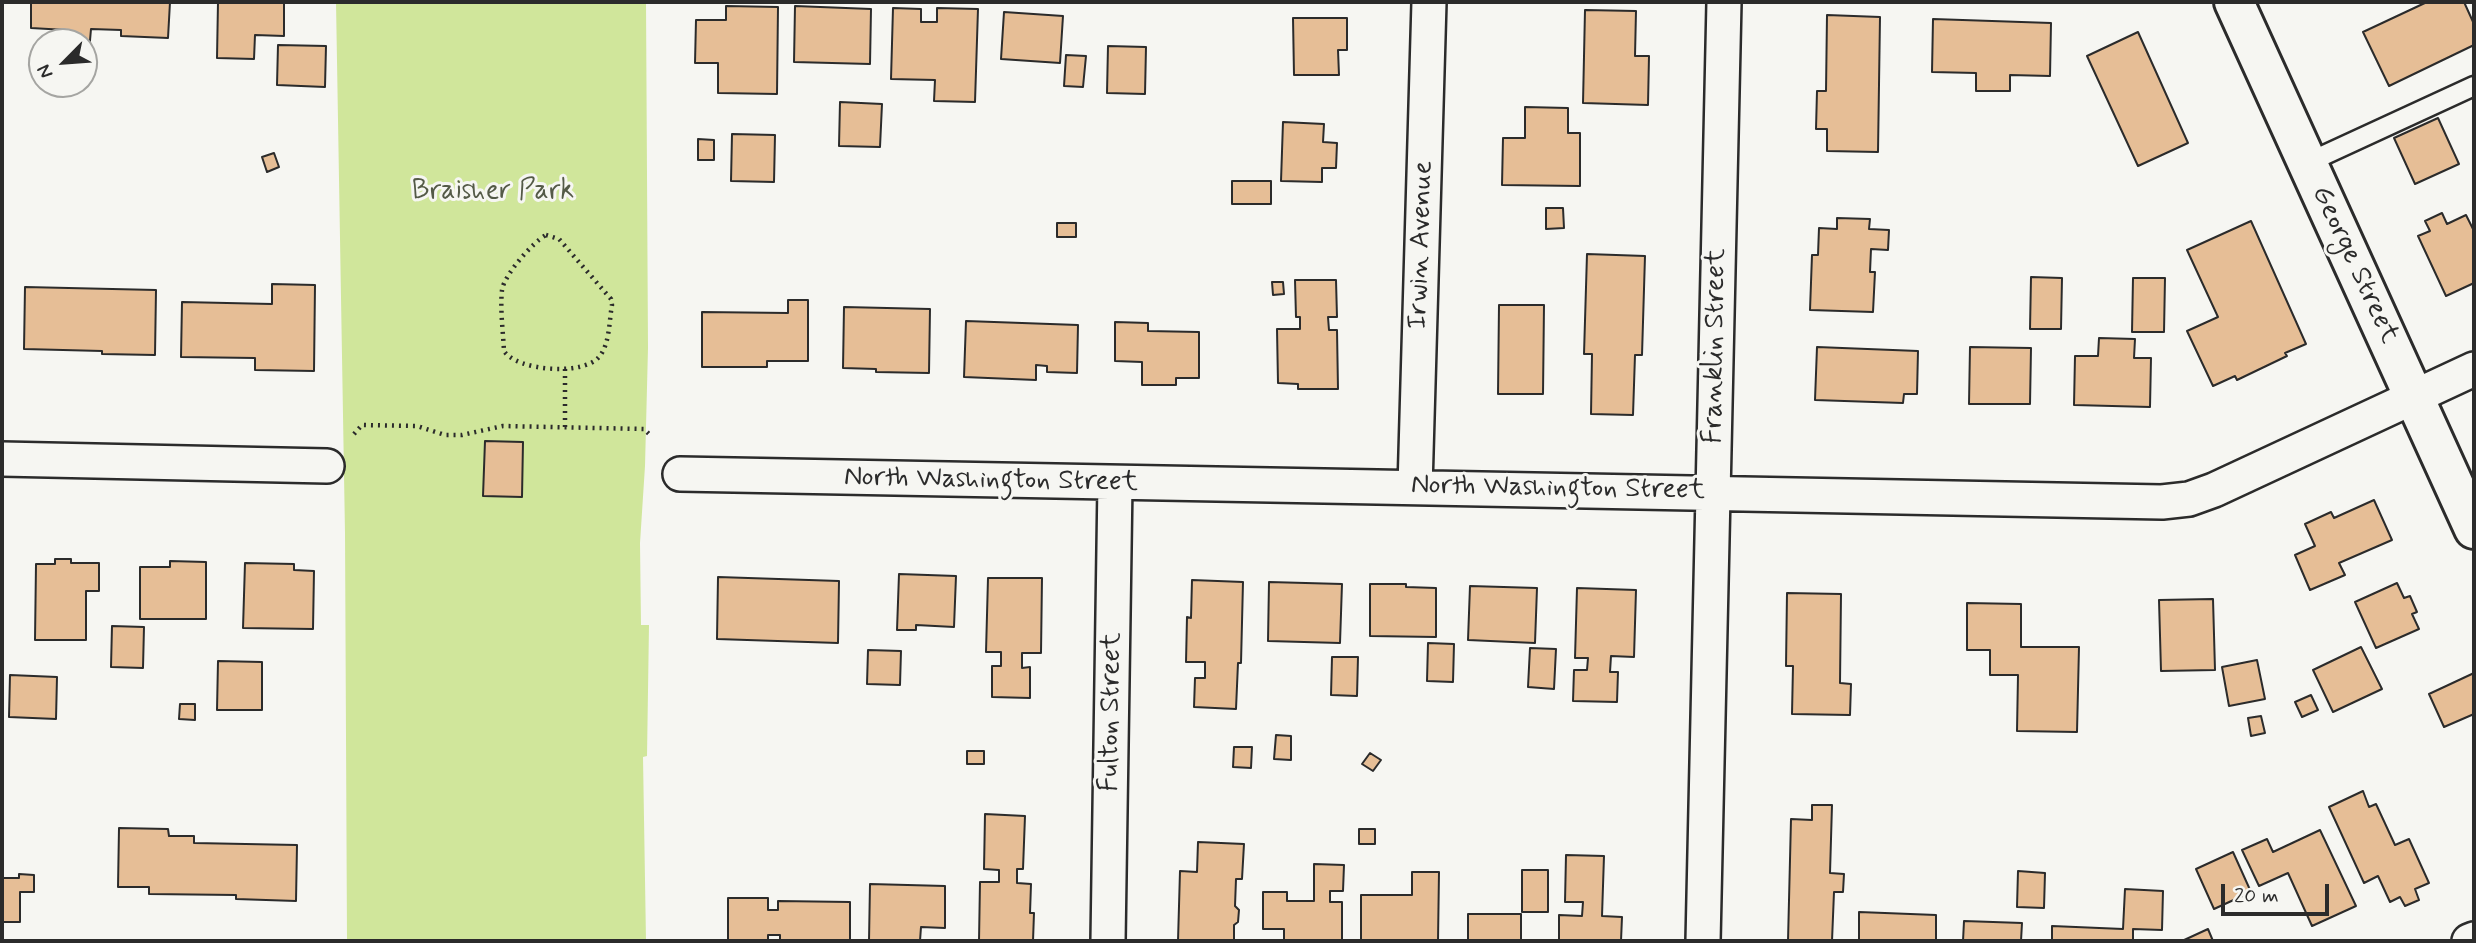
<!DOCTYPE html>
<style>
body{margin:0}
#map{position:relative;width:2476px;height:943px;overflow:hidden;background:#f6f6f2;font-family:Mynerve,sans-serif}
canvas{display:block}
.frame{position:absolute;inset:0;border:4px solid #2b2b2b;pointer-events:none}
.north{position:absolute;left:28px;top:28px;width:70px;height:70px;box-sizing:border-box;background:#f6f6f2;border:2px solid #a5a5a2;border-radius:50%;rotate:245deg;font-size:19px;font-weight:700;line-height:28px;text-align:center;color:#2b2b2b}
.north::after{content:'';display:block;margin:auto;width:24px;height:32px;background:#2b2b2b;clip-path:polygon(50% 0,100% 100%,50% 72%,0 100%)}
.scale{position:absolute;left:2221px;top:884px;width:108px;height:32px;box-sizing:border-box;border:4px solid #2b2b2b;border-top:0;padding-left:9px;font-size:21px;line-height:24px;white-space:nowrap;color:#2b2b2b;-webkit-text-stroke:5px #f6f6f2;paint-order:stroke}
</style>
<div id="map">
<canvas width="2476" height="943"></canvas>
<div class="frame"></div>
<div class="north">N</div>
<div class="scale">20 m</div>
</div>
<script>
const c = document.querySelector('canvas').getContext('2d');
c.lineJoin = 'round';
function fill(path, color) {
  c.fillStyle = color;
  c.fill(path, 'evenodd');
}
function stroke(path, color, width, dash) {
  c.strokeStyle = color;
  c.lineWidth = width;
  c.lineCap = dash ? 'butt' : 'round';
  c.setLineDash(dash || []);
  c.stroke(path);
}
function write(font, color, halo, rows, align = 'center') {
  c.font = font + ' Mynerve,sans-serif';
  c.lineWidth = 6;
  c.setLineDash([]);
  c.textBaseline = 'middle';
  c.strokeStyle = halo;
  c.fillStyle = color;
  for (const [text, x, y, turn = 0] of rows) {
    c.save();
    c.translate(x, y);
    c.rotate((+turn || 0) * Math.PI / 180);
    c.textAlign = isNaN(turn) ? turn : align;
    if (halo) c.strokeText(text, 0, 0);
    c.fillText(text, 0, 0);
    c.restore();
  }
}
const green = new Path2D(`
 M336 2H646L648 348 645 466 640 543 641 625H649L647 756 643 757 646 941H347L345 533Z`);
const building = new Path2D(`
 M31 2H170L168 38 121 36V30L91 29 89 52H84V42H65L66 30 31 28Z
 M218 2H284V36L255 35 254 59 217 58Z
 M2427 2H2464L2474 24V45L2389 86 2363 32Z
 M726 6 778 7 777 94 718 93V63H695L696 20H726Z
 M795 6 871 9 870 64 794 62Z
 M893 8 921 9V22H937V8L978 9 975 102 934 101 935 80 891 79Z
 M1585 10 1636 11 1635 56H1649L1648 105 1583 103Z
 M1004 12 1063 16 1060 63 1001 59Z
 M1827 15 1880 17 1878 152 1827 151V129H1816L1817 91H1826Z
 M1293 18H1347V50H1338L1339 75H1294Z
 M1933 19 2051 23 2050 76 2010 75V91H1976V73L1932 72Z
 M2138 32 2188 143 2138 166 2087 56Z
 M278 45 326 46 325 87 277 85Z
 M1108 46 1146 47 1145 94 1107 93Z
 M1066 55 1086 56 1083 87 1064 86Z
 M840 102 882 104 880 147 839 146Z
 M1525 107 1568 108V133H1580V186L1502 185 1503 138H1525Z
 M2438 118 2459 164 2415 184 2394 138Z
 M1283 122 1324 124 1323 142 1337 143 1336 168H1322V182L1281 181Z
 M732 134 775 135 774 182 731 181Z
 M698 139 714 140V160H698Z
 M274 153 279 167 267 172 262 157Z
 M1232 181H1271V204H1232Z
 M1546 208H1563L1564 228 1546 229Z
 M2442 213 2447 224 2466 215 2474 231V283L2446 296 2418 236 2430 231 2425 221Z
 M1837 218 1870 219 1869 229 1889 230 1888 250 1871 249 1870 272H1875L1873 312 1810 310 1812 255H1818L1819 228 1837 229Z
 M2251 221 2306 344 2285 353 2287 356 2237 380 2235 376 2213 386 2187 331 2218 317 2187 250Z
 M1057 223H1076V237H1057Z
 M1587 254 1645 256 1642 355H1635L1633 415 1591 414 1592 354H1584Z
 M2031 277 2062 278 2061 329H2030Z
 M2133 278H2165L2164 332H2132Z
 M1295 280H1336L1337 317H1328L1329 330H1337L1338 389H1298V384L1278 383 1277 329H1300V317H1296Z
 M1272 282H1283L1284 294 1273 295Z
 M272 284 315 285 314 371 255 370V358L181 357 182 302 272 304Z
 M25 287 156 290 155 355 102 354V351L24 349Z
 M788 300H808V361H767V367H702V312L788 313Z
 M1499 305H1544L1543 394H1498Z
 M844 307 930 309 929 373 876 372V369L843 368Z
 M966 321 1078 325 1077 373 1047 372V366L1036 365V380L964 377Z
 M1115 322 1148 323V331L1199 332V378H1176V385H1142V362L1115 361Z
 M2099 338 2135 339 2134 358H2151L2150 407 2074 405 2075 356H2098Z
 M1817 347 1918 351 1917 394H1904L1903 403 1815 400Z
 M1970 347 2031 348 2030 404H1969Z
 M485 441 523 442 522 497 483 496Z
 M2374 500 2392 540 2339 563 2345 575 2310 590 2295 555 2315 546 2305 524 2331 512 2334 518Z
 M55 559H71V563H99V591H86V640H35L36 564H55Z
 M170 561 206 562V619H140V567H170Z
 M245 563 294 564V570L314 571 313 629 243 628Z
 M899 574 956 576 954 627 916 625V630H897Z
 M718 577 839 581 838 643 717 639Z
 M988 578H1042L1041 653H1022V668L1030 667V698L992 697V666H1001V652H986Z
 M1192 580 1243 582 1241 663H1238L1236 709 1194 707 1195 678H1205V662H1186L1187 617 1191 618Z
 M1269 582 1342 584 1340 643 1268 641Z
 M2397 583 2404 598 2410 596 2417 612 2412 614 2419 629 2376 648 2355 602Z
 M1370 584H1406V587L1436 588V637L1370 636Z
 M1470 586 1537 588 1535 643 1468 640Z
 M1577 588 1636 590 1634 657 1611 656 1610 672H1618L1617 702 1573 701 1574 670H1587L1588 658H1575Z
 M1787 593 1841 594 1840 683 1851 684 1850 715 1792 714 1793 666H1786Z
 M2213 599 2215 670 2161 671 2159 600Z
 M1967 603 2021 604V647H2079L2077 732 2017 731 2018 675H1990V650H1967Z
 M112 626 144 627 143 668 111 667Z
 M1428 643 1454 644 1453 682 1427 681Z
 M2361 647 2382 689 2333 712 2313 670Z
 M1530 648 1556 649 1554 689 1528 687Z
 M868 650 901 651 900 685 867 684Z
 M1332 657H1358L1357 696 1331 695Z
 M2257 660 2265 699 2229 706 2222 667Z
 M218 661 262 662V710H217Z
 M2474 673V714L2444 727 2429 694Z
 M10 675 57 677 56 719 9 717Z
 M2311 695 2318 710 2302 717 2295 702Z
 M180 704H195V720L179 719Z
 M2261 716 2265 733 2251 736 2248 718Z
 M1276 735 1291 736V760L1274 759Z
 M1234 747H1252L1251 768 1233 767Z
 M967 751H984V764H967Z
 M1370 753 1381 760 1373 771 1362 764Z
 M2363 791 2369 807 2376 804 2395 845 2409 839 2429 883 2415 889 2419 900 2405 906 2400 897 2390 902 2378 876 2364 883 2329 807Z
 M1812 805H1832L1830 873 1844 874 1843 892H1834L1832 941H1788L1791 819 1812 820Z
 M985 814 1025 816 1023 869H1017V883L1031 884 1030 913H1034L1033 941H979L980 882H999V870L984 869Z
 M119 828 168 829 169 836H194V843L297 845 296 901 236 899V895L149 894V887H118Z
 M1359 829H1375V844H1359Z
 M2320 830 2356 906 2312 926 2288 873 2259 886 2242 850 2267 839 2273 852Z
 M1198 842 1244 844 1242 879H1236L1235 906 1239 910 1238 922 1234 925V941H1178L1180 871 1197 872Z
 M2233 852 2251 892 2214 909 2196 869Z
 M1566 855 1604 856 1602 916 1622 917 1621 941H1559V915L1582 916 1583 902H1565Z
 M1314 864 1344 865 1343 891H1330V902H1342V941H1284V929H1263V892H1287V901H1314Z
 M1522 870H1548V912H1522Z
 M2018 871 2045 873 2044 908 2017 907Z
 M1412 872H1439L1438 941H1361V895H1412Z
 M19 874 34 875V892H20V922H2V878H19Z
 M870 884 945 886V928L921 927 920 941H869Z
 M2125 889 2163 891 2162 930 2133 929V941H2052V926L2123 929Z
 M728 898H768V910H778V901L850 902V941H780V935H768V941H728Z
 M1859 912 1936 915V941H1859Z
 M1468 914H1521V941H1468Z
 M1964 921 2022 923 2021 941H1963Z
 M2208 929 2213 941H2182Z`);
const path = new Path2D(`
 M546 235 559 239 611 299 612 305C609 321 610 344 599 357 583 376 517 371 504 351 503 331 500 309 502 290 504 275 533 242 546 235Z
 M565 427V368
 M354 434 362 425 417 426 445 435H462L503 426 644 429 652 437`);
const lane = new Path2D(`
 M2307 163 2474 86`);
const street = new Path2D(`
 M2 459 327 466
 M680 474C1174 485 1668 490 2162 502L2189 499 2214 490 2474 369
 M1415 487 1429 2
 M1108 941 1115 483
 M1703 941 1724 2
 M2469 941 2474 939`);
const secondary = new Path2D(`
 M2234 2 2474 529`);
const parkNames = [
 ["Braisher Park",493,192]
];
const streetNames = [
 ["Irwin Avenue",1422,245,-88],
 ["George Street",2354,265,65],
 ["Franklin Street",1716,346,-89],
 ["North Washington Street",991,481,1],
 ["North Washington Street",1558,489,1],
 ["Fulton Street",1112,712,-89]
];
fill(green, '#d0e69b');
fill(building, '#e6be96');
stroke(building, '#2b2b2b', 2);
stroke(lane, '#2b2b2b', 23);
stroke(street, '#2b2b2b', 38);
stroke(secondary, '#2b2b2b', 44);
stroke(path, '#2b2b2b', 4.5, [2, 5]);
stroke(lane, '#f6f6f2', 18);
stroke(street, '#f6f6f2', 33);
stroke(secondary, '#f6f6f2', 38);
write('28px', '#545a47', '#f6f6f2', parkNames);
write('28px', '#2b2b2b', '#f6f6f2', streetNames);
</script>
